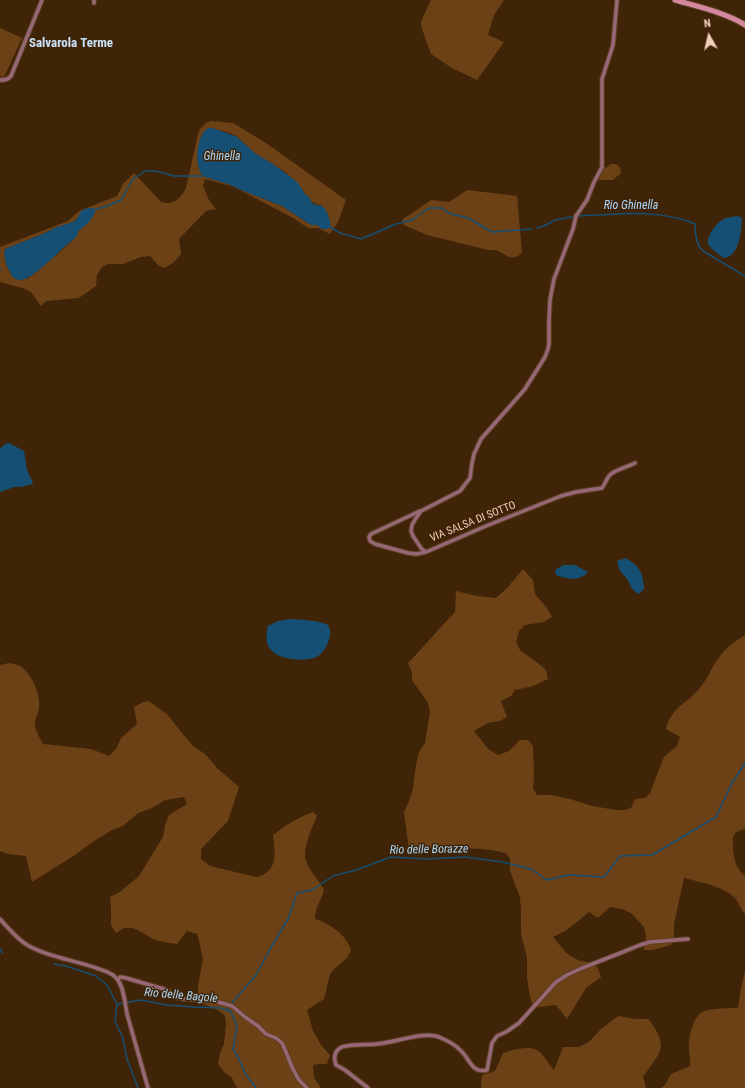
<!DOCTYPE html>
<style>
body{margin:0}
#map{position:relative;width:745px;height:1088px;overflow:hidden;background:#402408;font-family:"Roboto Condensed",sans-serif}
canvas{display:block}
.north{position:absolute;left:689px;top:16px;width:40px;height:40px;-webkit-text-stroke:3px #402408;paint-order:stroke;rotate:352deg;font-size:11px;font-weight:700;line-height:16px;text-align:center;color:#f1d2b9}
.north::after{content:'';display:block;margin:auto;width:14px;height:18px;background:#f1d2b9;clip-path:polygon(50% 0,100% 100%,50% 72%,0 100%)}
</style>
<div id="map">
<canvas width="745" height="1088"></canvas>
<div class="north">N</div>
</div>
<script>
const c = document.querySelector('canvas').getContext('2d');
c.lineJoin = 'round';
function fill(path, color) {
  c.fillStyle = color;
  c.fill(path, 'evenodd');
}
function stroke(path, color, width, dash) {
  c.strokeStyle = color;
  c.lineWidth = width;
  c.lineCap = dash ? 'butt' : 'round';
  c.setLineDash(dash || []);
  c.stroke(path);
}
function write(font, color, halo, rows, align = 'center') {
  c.font = font + ' "Roboto Condensed",sans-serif';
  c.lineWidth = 3;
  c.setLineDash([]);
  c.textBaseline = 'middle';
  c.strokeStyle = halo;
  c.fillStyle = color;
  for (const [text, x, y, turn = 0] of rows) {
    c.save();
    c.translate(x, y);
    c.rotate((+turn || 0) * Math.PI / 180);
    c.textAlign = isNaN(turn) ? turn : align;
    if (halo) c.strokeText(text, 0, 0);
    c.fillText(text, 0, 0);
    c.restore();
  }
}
const green = new Path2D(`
 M431 0H504L494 15 488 35 504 42 477 80 452 68 431 54 422 29 421 23 422 19Z
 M0 28 22 38 4 77 0 76Z
 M211 121 233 123 266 143 346 200 338 222 330 234 318 228H308L293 218 234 187 205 179 203 186 209 200 216 209 206 211 179 239 181 254 173 263 164 268 159 266 150 256 141 257 123 264H108L102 267 97 275 96 286 79 298 46 301 41 306 31 292 22 288 0 282V247L68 221 79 211 117 196 123 184 134 173 161 202C173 206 181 198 186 188L199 130 206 123ZM213 128C221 131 233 133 239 138 242 141 245 144 248 147 252 151 257 155 263 158 274 165 286 171 295 181 304 189 307 204 321 205 328 214 332 218 327 229H322L317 225 309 224 282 206 246 192 228 184 205 177C193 169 198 142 205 130ZM79 215 86 225 78 231C77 240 65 245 60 252L27 279 11 275C7 267 3 258 5 249L45 233 57 227 70 223 76 220Z
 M611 164H616L620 167 621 173 613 180H598L604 166 606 168Z
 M467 190 517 196 522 253C509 264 506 252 495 250 492 250 490 250 488 250L427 235 404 225 402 220 431 200 449 202Z
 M523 569 533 580 535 594 547 608 552 617 544 622 525 625 519 631 516 642 520 650 539 664 546 670 548 679 533 686 515 690 511 696 501 701 503 707 507 717 500 721 488 723 474 731 488 749 498 755 509 751 520 740H528L533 746 534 775 533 789 537 795H552L570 799 592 806 616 810H625L631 808 635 799 645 798 650 793 664 757 677 746 680 737 666 729C671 708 686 704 699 689 708 679 712 665 721 655 727 647 736 641 745 635V829C740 830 734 832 733 838 732 840 733 842 733 844 733 855 735 869 745 876V914C741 910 739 903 735 898 723 886 700 882 684 878L674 924V939L671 945 652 950H644L646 936 644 927 631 913 622 909 610 907 598 918 589 912 567 930 553 937C560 945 566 955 576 959 588 965 596 957 601 977L586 988 567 1019 556 1005 538 1007 532 1004 529 992 527 977V958L521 934V911L520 897 510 871V858L505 853 497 851 482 849 441 847 409 849 404 812 409 801 413 789 416 764 419 752 425 743 430 712 428 703 412 680V672L408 663C424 647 439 628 455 612L456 591 477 596 496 598 508 587Z
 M9 663C12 664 15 664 18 665 31 671 41 695 39 708 38 714 34 721 35 727 37 733 40 739 43 744L91 749 109 756 116 749 121 738 137 724 134 707 143 702 149 701 168 715 177 727 192 745 206 755 218 769 239 787 228 821 201 849V859L210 866 256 877C279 872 275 853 273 835 286 825 297 818 313 812L317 816C312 828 302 849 306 861 310 872 319 880 324 890 321 902 315 906 315 919 330 924 346 934 351 950L347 958 334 969 330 974 324 999 307 1010 313 1031 321 1045 330 1055 327 1064H318L313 1065 314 1078 321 1088H237L232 1078 224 1072 218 1064 220 1053 224 1044 226 1024 225 1016 218 1010 201 1003 198 996V986L203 959 199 941 197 934 187 931 177 944C170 943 162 942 156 940 141 934 131 920 116 933L111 925V907L110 897 120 892 139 876 163 837 165 825 169 815 187 804 184 797 165 800 152 808 138 813 123 826 112 830 91 843 75 855 32 882 26 856 8 854 0 851V665Z
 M745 971V1088H661L665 1085 671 1074 690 1066C691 1059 689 1055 689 1048 688 1038 693 1018 701 1013 708 1008 730 1008 738 1008L741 988Z
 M618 1016 635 1019H648C654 1025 664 1042 660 1050 657 1059 648 1069 643 1077L646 1088H481L482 1075 495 1071 503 1053C513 1050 527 1045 537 1050 544 1054 548 1064 554 1070L563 1047H579L589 1042 601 1029Z`);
const water = new Path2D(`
 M208 128H213L237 137 256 154 273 164 292 178 298 183 305 194 309 197 312 203 316 205 322 206 326 210 331 224 330 227 327 229H322L317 225H311L282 206 246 192 228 184 205 177C193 169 196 135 208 128Z
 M89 208 96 209C93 219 87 225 78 231 78 232 78 233 78 234 75 239 69 243 64 247 56 255 31 280 20 280 14 280 11 275 9 270 6 264 3 256 5 249L45 233 57 227 70 223 76 220 82 210Z
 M737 216 740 217 742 218C741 230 740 257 724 258 720 256 710 248 708 244 706 238 716 223 722 220 726 217 732 217 737 216Z
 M9 443 24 451 27 470 33 483 32 484 21 487H14L0 492V449L5 444Z
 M626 558C640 567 643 572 644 589L639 594C630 589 632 587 627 579 621 571 620 573 617 561Z
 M564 565H575L588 572C580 582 567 579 556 575L555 571 558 568Z
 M291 619C303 620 317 620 328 625 329 627 330 629 330 631 331 640 324 654 316 657 304 662 280 660 271 650 265 644 266 634 268 626L278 621Z`);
const stream = new Path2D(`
 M96 209 105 207 121 200 133 179 145 171H156L174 176H203
 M330 227 340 233 361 239 396 224 412 220 429 208H442L447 212 452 214 468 218 492 232 532 229
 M537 228C546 227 552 220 560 219 573 216 587 215 600 215 632 213 664 211 695 224 696 234 695 244 703 251L745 276
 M0 270H1
 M0 949 3 953
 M54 964 66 966 96 976 107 985 117 1004 115 1021 123 1038 127 1059 138 1088
 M117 1004 141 1000 167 1005 194 1007 221 1008 231 1012 237 1026 233 1049 238 1057 245 1073 256 1088
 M228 1010 232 1003 256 975 270 949 288 919 297 893 312 890 333 876 356 870 391 857 427 859 465 857 502 862 531 869 547 880 568 875 604 877 620 856 652 855 716 817 732 783 745 763`);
const minor = new Path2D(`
 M94 3V0
 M0 80C4 80 8 80 11 76L42 0
 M420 511 371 534 369 537 370 541 375 544 408 553 416 554 426 552 486 526 561 496 576 492 602 488C605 484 606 480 609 476 613 470 628 467 635 463
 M426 552 423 550 421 548 413 536 411 531 412 525 416 518 421 511 460 491 470 478 472 463 474 454 481 439 525 389 545 357 548 349 549 344V321L550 300 554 279 573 229 576 216 587 200 594 182 602 167V79L613 45 617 0
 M0 919C8 928 19 941 29 946 50 958 76 960 99 969 105 971 113 973 117 979 124 987 125 1004 127 1014 134 1039 141 1063 148 1088
 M118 979 120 977 126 978 167 990 178 998 185 999 215 1001 232 1006 245 1017 258 1026 266 1034 276 1038 282 1043 286 1052 292 1067 299 1080 307 1088
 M368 1088 345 1070 336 1065C334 1059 334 1052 340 1048 346 1044 367 1045 376 1044 394 1043 423 1031 439 1037 446 1040 455 1044 460 1050 470 1058 471 1074 487 1070L492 1043 497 1036 506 1032 519 1023 556 982 567 975 582 968 618 954 640 945 650 942 688 939`);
const secondary = new Path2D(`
 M675 0C696 6 727 13 745 25`);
const streetNames = [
 ["VIA SALSA DI SOTTO",473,522,-22]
];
const waterNames = [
 ["Ghinella",222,157],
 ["Rio Ghinella",631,206],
 ["Rio delle Borazze",429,850,-1],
 ["Rio delle Bagole",181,996,5]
];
const quarterNames = [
 ["Salvarola Terme",71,44]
];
fill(green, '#6d4116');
fill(water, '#155074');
stroke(stream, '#155074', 1.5);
stroke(minor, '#5c4024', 5.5);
stroke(secondary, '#5c4024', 7);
stroke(minor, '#966774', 3.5);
stroke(secondary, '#d3889e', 5);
write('11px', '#f1d2b9', '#402408', streetNames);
write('italic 12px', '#a9d8fa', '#402408', waterNames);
write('bold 13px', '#c8e2f7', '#402408', quarterNames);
</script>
